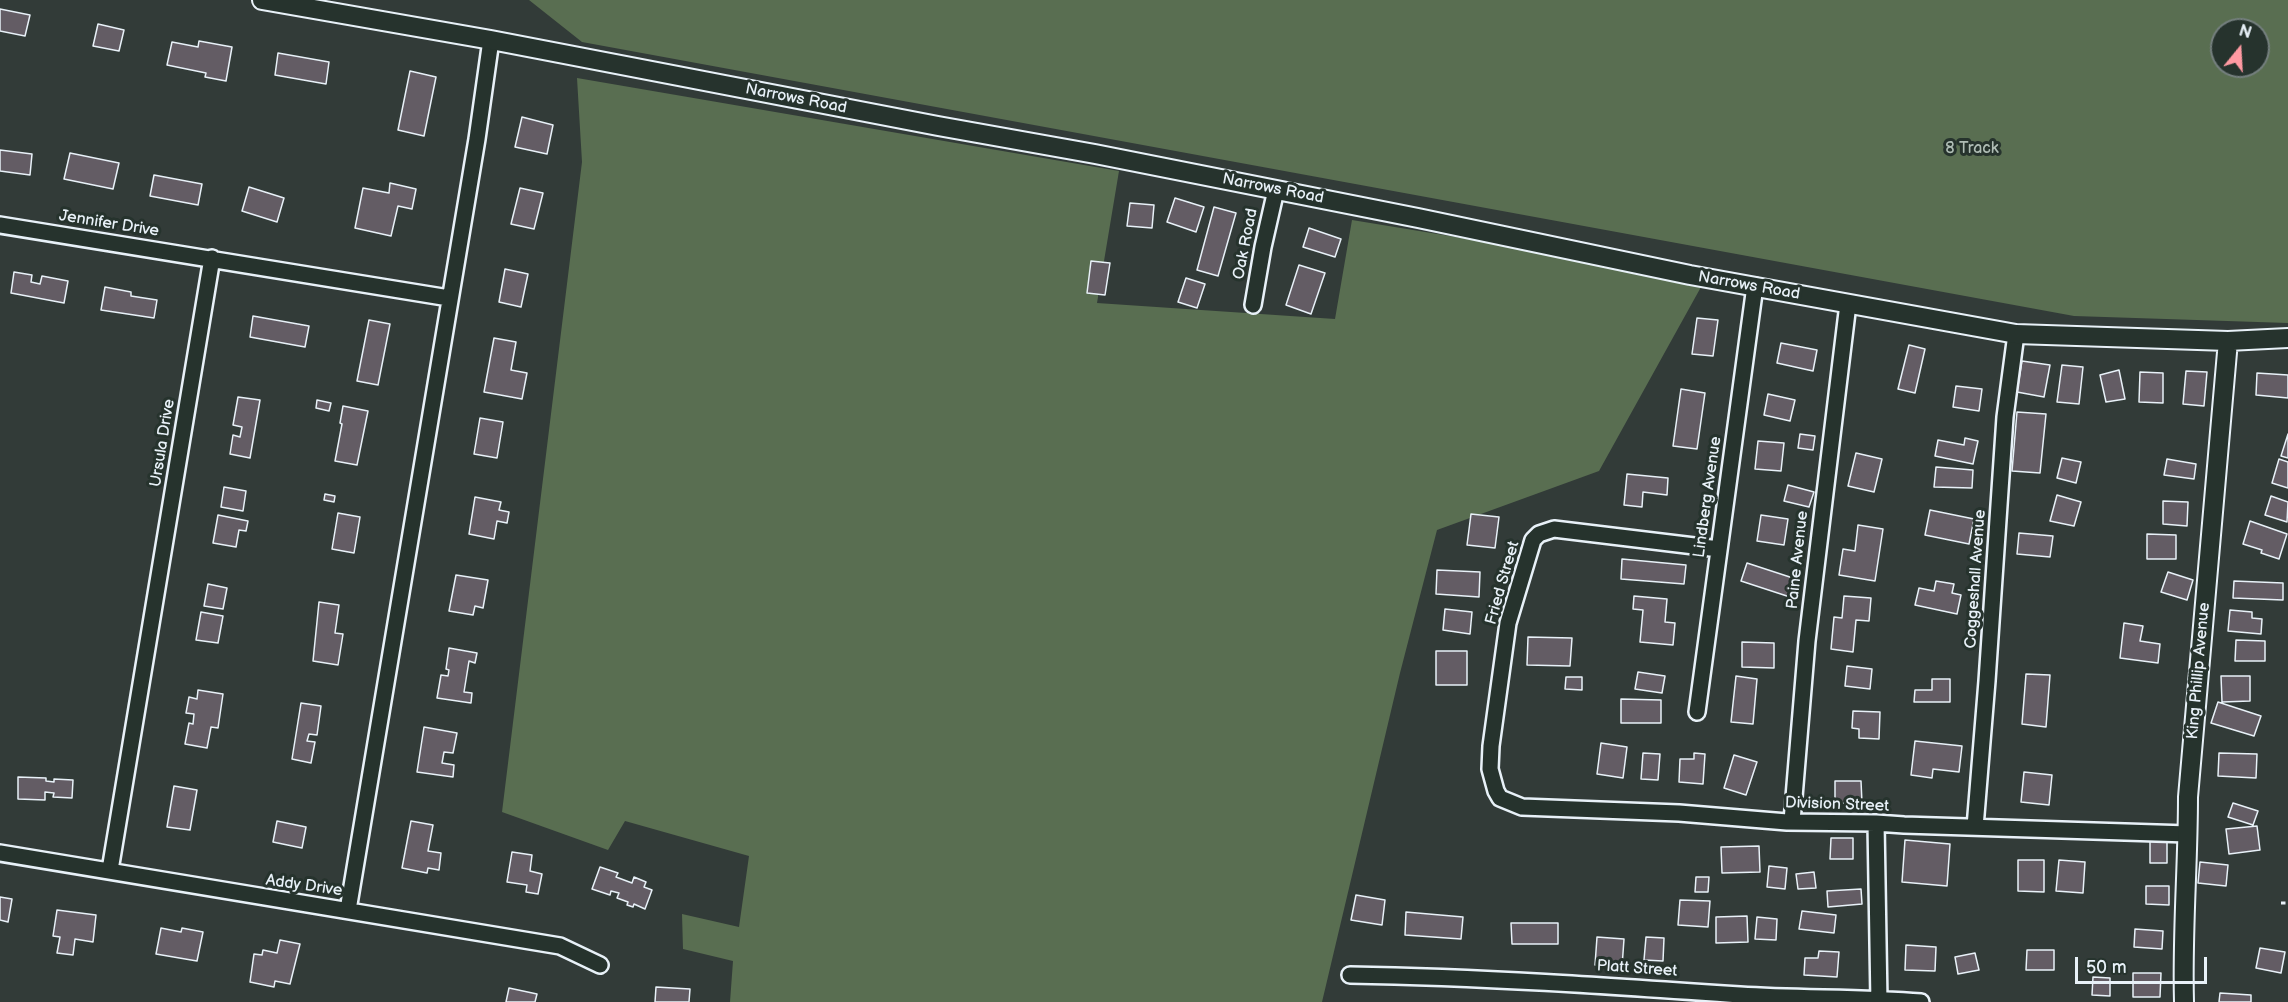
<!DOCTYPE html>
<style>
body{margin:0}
#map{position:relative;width:2288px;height:1002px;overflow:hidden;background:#323b38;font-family:"Balsamiq Sans",sans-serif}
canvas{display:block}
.north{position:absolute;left:2210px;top:18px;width:60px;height:60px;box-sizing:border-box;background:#26332d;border:2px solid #747f7e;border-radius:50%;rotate:18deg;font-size:16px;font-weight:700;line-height:24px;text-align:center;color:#e8f1f8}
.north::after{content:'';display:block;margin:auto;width:21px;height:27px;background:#ff9aa2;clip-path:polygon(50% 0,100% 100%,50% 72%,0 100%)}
.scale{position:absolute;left:2075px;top:957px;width:132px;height:27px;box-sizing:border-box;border:3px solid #e8f1f8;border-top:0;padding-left:8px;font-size:18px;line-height:21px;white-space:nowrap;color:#e8f1f8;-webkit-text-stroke:4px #26332d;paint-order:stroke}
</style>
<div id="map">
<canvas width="2288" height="1002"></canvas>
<div class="north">N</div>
<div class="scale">50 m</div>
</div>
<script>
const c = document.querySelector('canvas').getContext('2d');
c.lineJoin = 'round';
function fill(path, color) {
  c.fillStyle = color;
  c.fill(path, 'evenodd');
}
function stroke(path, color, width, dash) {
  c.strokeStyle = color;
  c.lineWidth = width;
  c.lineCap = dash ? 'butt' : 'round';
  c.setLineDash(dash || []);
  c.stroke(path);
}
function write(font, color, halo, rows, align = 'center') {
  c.font = font + ' "Balsamiq Sans",sans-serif';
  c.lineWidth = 6;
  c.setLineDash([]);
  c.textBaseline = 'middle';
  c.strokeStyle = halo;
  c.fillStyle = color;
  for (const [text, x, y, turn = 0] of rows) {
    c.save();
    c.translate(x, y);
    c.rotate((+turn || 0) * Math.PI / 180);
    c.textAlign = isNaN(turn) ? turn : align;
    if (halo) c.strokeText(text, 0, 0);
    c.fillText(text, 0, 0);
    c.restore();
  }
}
const green = new Path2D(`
 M529 0H2288V323L2074 316 582 42ZM2222 30H2258V66H2222Z
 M577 78 1119 171 1097 303 1335 319 1352 220 1706 278 1599 471 1437 530 1400 673 1322 1002H730L733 961 683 949 682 914 739 927 749 856 625 821 608 850 502 812 582 162Z`);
const building = new Path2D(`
 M0 9 30 15 25 36 0 31Z
 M98 24 124 30 119 51 93 46Z
 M199 41 232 47 226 81 205 77 206 73 167 65 172 42 198 47Z
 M278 53 329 62 326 84 275 75Z
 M410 71 436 77 424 136 398 130Z
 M522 117 553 125 547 154 515 147Z
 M0 150 32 154 30 175 0 171Z
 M70 153 119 163 113 189 64 179Z
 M154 175 202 184 198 205 150 196Z
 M390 183 416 189 412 209 398 206 391 236 355 228 363 188 389 193Z
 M249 187 284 198 277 222 242 211Z
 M520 188 543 193 534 229 511 224Z
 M1175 198 1204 207 1196 232 1167 222Z
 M1130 203 1154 205 1152 228 1127 226Z
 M1214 207 1236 213 1218 276 1197 270Z
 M1309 228 1341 239 1335 257 1303 247Z
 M1091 261 1110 263 1105 295 1087 293Z
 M1299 265 1325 273 1311 314 1286 305Z
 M505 269 528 274 521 307 499 302Z
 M14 272 32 275 31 282 40 284 42 276 68 281 64 303 11 293Z
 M1186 278 1205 284 1197 308 1178 302Z
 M105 287 131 292V296L157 300 154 318 101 310Z
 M253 316 309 326 305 347 250 337Z
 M1697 318 1718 320 1713 356 1692 354Z
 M369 320 390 324 378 385 357 381Z
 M494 338 516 342 511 370 527 373 522 399 484 392Z
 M1781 343 1817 350 1813 371 1777 363Z
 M1909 345 1925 349 1915 393 1898 389Z
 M2022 361 2050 365 2044 397 2017 392Z
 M2062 365 2083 367 2079 404 2057 402Z
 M2119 370 2125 399 2106 402 2100 375Z
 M2186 371 2207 372 2204 406 2183 404Z
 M2140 372 2163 373V403L2139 402Z
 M2257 373 2288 375V398L2256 395Z
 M1956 386 1982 389 1979 411 1953 407Z
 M1681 389 1705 393 1697 449 1673 446Z
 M1768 394 1795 400 1790 421 1764 415Z
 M238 397 260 400 250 458 230 454 233 435 240 437 242 427 233 425Z
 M317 400 331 403 329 411 316 408Z
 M343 406 368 411 357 465 335 461 342 424 340 423Z
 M2017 412 2046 414 2040 473 2012 471Z
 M480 418 503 422 497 458 474 454Z
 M1800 434 1815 436 1813 450 1798 448Z
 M2288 434V458L2281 456Z
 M1965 438 1978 441 1973 464 1935 456 1938 440 1964 445Z
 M1758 441 1784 443 1781 471 1755 469Z
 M1856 453 1882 459 1874 492 1848 486Z
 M2062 458 2081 462 2076 483 2057 478Z
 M2167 459 2196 464 2194 479 2164 475Z
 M2279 459 2288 462V488L2272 483Z
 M1936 467 1973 470 1972 488 1934 487Z
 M1627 474 1668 478 1667 495 1643 492 1642 507 1624 505Z
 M1788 485 1814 492 1809 507 1784 501Z
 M224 487 246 491 243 511 221 507Z
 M325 494 335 496 334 502 324 500Z
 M2057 495 2081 502 2074 526 2050 521Z
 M2271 496 2288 502 2287 522 2265 515Z
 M475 497 501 502 499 510 509 512 507 523 497 521 494 539 469 534Z
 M2163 501 2188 502 2187 526 2163 524Z
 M1930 510 1974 519 1969 544 1925 535Z
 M338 513 360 517 354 553 332 549Z
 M1471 514 1499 517 1495 548 1467 545Z
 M218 515 248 521 246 531 239 530 236 547 213 543Z
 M1761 515 1788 519 1784 545 1757 541Z
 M2250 521 2287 534 2279 559 2261 553 2262 550 2243 544Z
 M1858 525 1883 529 1875 581 1839 575 1843 549 1855 551Z
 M2019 533 2053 536 2050 557 2017 554Z
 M2147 534 2176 535V559H2147Z
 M1622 559 1686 565 1684 584 1621 579Z
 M1747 563 1799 580 1793 598 1741 581Z
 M1437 570 1480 572 1479 597 1436 594Z
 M2168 572 2193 580 2187 600 2161 592Z
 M456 575 488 580 483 608 475 606 473 615 449 611Z
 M1936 581 1954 584 1952 593 1961 595 1957 614 1915 605 1919 588 1934 591Z
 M2234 581 2283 583V600L2233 598Z
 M208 584 227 588 223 609 204 606Z
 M1634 596 1667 599 1665 622 1675 623 1673 645 1640 642 1643 610 1633 609Z
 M1844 596 1871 598 1869 621 1856 620 1853 652 1831 649 1834 617 1842 618Z
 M319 602 339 605 335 633 343 634 338 665 313 661Z
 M1445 609 1472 612 1470 634 1443 630Z
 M2230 610 2252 612V618L2262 619 2261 634 2228 631Z
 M201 612 223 616 218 643 196 640Z
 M2124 623 2143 626 2140 641 2160 644 2158 663 2120 658Z
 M1528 637 1572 638 1570 666 1527 665Z
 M2236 640 2265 641V661H2235Z
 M1742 642 1774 643V668L1742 667Z
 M449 648 477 653 475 663 469 661 464 692 472 693 471 703 437 698 441 675 448 676 449 670 446 669Z
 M1436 651H1467V685H1436Z
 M1847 666 1872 669 1870 689 1845 686Z
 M1638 672 1665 676 1662 693 1635 689Z
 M2026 674 2050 675 2046 727 2022 724Z
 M1736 676 1757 679 1753 724 1731 722Z
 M2221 676H2250V701L2222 702Z
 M1566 677H1582V690L1565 689Z
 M1932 679H1950V702H1914L1915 690H1932Z
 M198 690 223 694 218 728 211 727 207 748 185 744 189 723 193 724 194 714 186 713 189 697 197 699Z
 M1621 699 1661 700V723H1621Z
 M2218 702 2261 716 2254 736 2211 723Z
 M301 703 321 706 317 735 309 734 307 741 315 742 311 763 292 759Z
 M1853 711 1880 712 1879 739 1859 738V729L1852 728Z
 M424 727 457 733 453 753 444 752 442 763 454 765 453 777 417 772Z
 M1915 741 1962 746 1959 772 1933 769 1932 778 1911 775Z
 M1601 743 1627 747 1623 778 1597 774Z
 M1643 753 1660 754 1658 780 1641 779Z
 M1694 753 1705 754 1703 784 1679 782 1680 759H1694Z
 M2219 753 2257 754 2256 778 2218 776Z
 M1734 755 1757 762 1746 795 1724 788Z
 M2024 772 2052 775 2049 805 2021 802Z
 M18 777 46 778V781L54 782V779L73 780 72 798 53 797 54 793 45 792V800L18 799Z
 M1835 781H1861L1862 803H1835Z
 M174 786 197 790 190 830 167 827Z
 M2233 803 2258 811 2253 825 2228 817Z
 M277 821 306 827 302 848 273 842Z
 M411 821 433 825 428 851 441 853 439 870 428 868 427 873 402 868Z
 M2257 826 2260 850 2229 854 2226 829Z
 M1831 838H1853V859H1830Z
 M2150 839H2167V863H2150Z
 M1905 840 1950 844 1947 886 1902 882Z
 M1759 846 1760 872 1722 873 1721 847Z
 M512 852 532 855 530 871 542 874 538 894 526 892 527 885 507 882Z
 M2018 860H2044V892L2018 891Z
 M2059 860 2085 862 2083 893 2056 891Z
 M2200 862 2228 865 2226 886 2198 883Z
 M1769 866 1787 868 1785 889 1767 887Z
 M600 867 618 873 616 877 632 883 634 877 646 882 644 887 652 890 645 909 634 904 633 907 627 905 628 902 617 898 619 893 611 891 610 895 592 889Z
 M1814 872 1816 888 1798 889 1796 874Z
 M1696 877H1709L1708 892H1695Z
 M2146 886H2169V905L2146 904Z
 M1861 889 1862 904 1828 907 1827 891Z
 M1356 895 1385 900 1382 925 1351 920Z
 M0 897 12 899 8 922 0 920Z
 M1680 900 1710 901 1708 927 1678 925Z
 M57 910 96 915 93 942 75 939 73 955 57 953 60 937 53 936Z
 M1802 911 1836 915 1834 933 1799 929Z
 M1406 912 1463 917 1461 939 1405 935Z
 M1747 916 1748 942 1716 943V917Z
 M1757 917 1777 919 1776 940 1755 939Z
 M1511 923H1558V944H1512Z
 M161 928 181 932 182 928 203 932 197 961 156 954Z
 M2135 929 2163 931 2162 949 2134 947Z
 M1597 937 1624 939 1622 967 1595 965Z
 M1646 937 1664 938 1663 961 1644 960Z
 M280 940 300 944 290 984 275 981 274 987 250 982 254 954 262 955 263 950 277 953Z
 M1906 945 1936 947 1935 971 1905 970Z
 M2260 948 2285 952 2281 973 2256 968Z
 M2027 950H2054V970H2026Z
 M1819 951 1839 952 1837 977 1804 975 1805 958H1818Z
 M1975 953 1979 970 1958 974 1955 957Z
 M2133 973H2161L2160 997H2133Z
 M2093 977 2110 978V996L2092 995Z
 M656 987 690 989 689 1002H655Z
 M509 988 537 994 535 1002H506Z
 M2220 993 2251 995V1002H2219Z`);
const path = new Path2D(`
 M2281 903H2288`);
const minor = new Path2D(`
 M0 225 449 298
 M1253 305 1263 247 1276 190
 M1719 549 1554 529 1539 534 1533 540 1508 623 1491 746 1490 769 1496 791 1500 798 1522 807 1679 813 1787 822 1876 823 1904 825 2188 834
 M1697 712 1755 286
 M1792 821 1807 641 1848 304
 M1876 823 1879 1002
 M1975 827 1987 681 2005 417 2016 334
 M0 853 560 946 600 965
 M110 870 212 258
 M348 910 477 139 491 40
 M1350 975C1480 977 1610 986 1740 995 1800 999 1861 997 1921 1002`);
const tertiary = new Path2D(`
 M262 0 491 40 938 126 1095 154 1418 218 1690 275 2016 334 2228 341 2288 338
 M2184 1002C2182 933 2188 865 2188 797L2228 341`);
const streetNames = [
 ["Narrows Road",796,99,11],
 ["Narrows Road",1273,189,11],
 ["Jennifer Drive",109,224,9],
 ["Oak Road",1246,244,-79],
 ["Narrows Road",1749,286,10],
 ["Ursula Drive",163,443,-81],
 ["Lindberg Avenue",1708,497,-82],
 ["Paine Avenue",1798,560,-84],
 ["Coggeshall Avenue",1976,579,-86],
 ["Fried Street",1503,583,-74],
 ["King Phillip Avenue",2199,671,-85],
 ["Division Street",1837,805,2],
 ["Addy Drive",304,886,8],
 ["Platt Street",1637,969,4]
];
const parkNames = [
 ["8 Track",1972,149]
];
fill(green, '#596e51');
fill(building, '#635c64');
stroke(building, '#e8f1f8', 1.5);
stroke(minor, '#e8f1f8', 20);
stroke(tertiary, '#e8f1f8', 22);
stroke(path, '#e8f1f8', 3, [4.5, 4.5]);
stroke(minor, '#26332d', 15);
stroke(tertiary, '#26332d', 18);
write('16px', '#e8f1f8', '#26332d', streetNames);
write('16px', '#afbdb5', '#26332d', parkNames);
</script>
